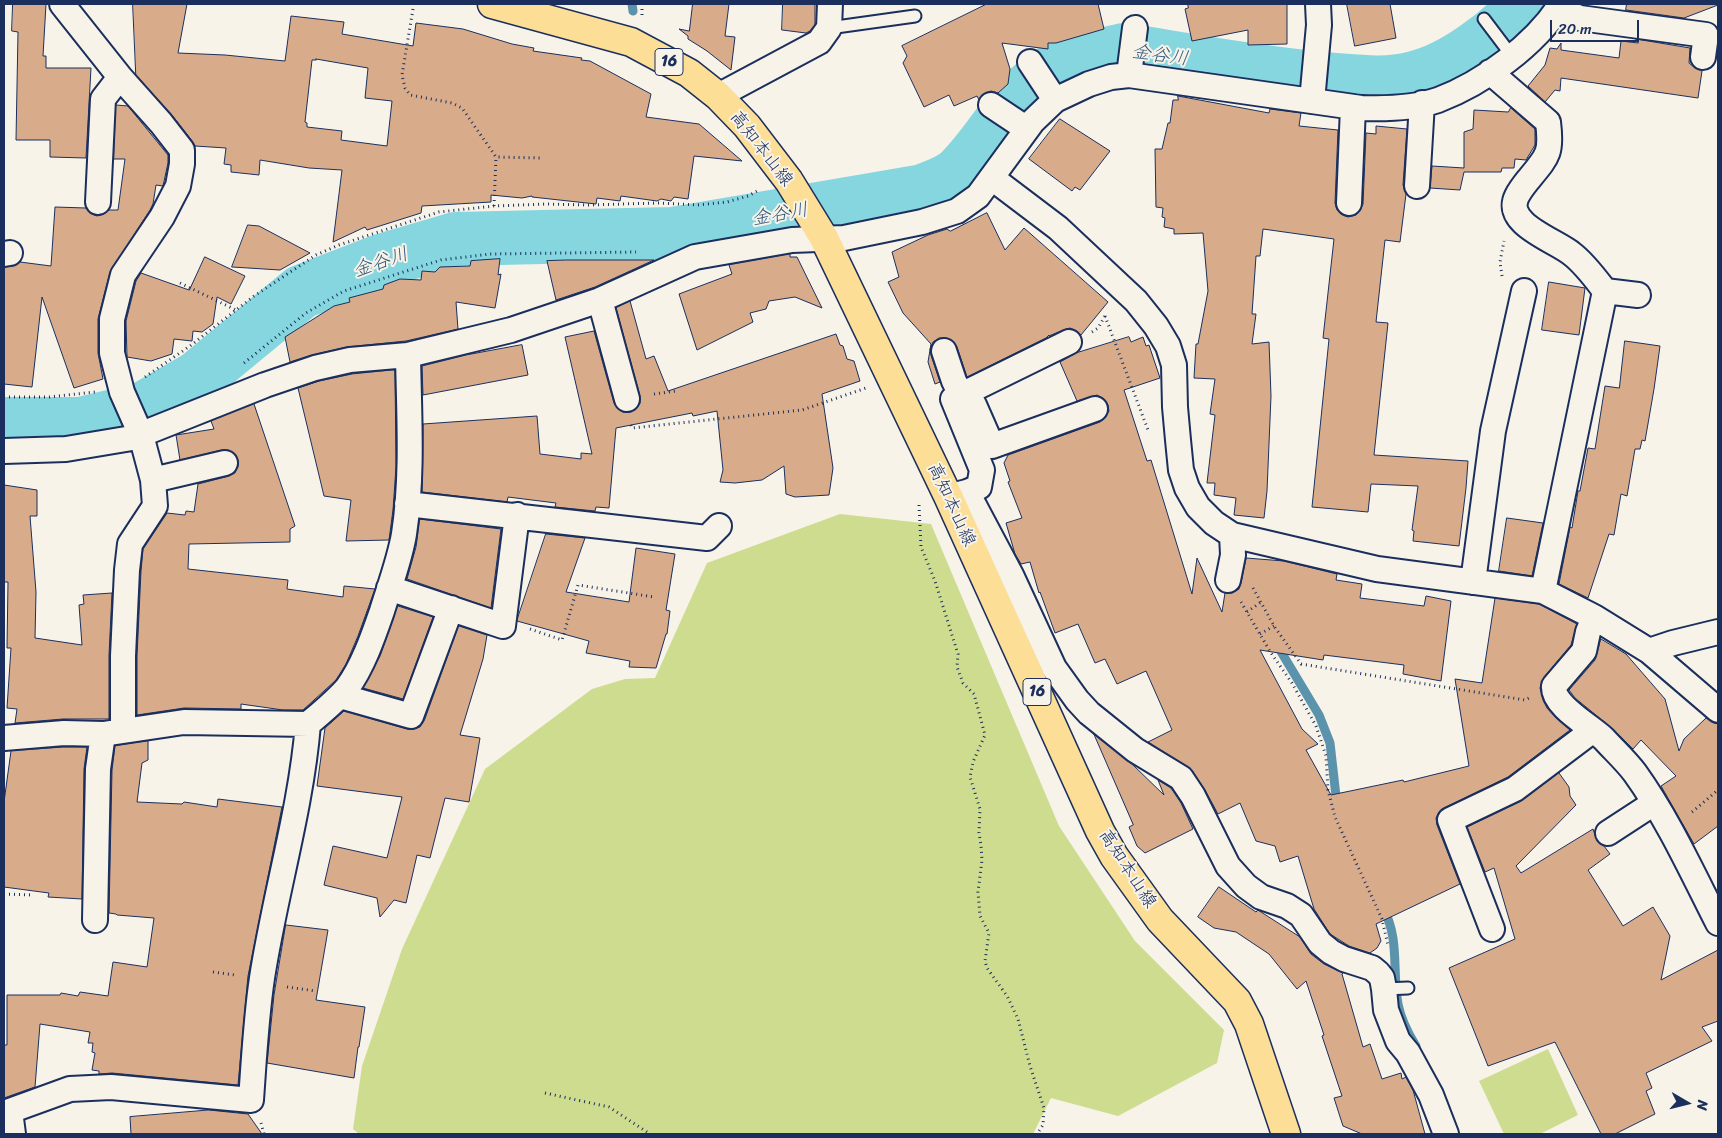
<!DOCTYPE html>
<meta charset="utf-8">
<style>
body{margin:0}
#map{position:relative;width:1722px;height:1138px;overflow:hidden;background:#f7f3e8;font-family:Sriracha,sans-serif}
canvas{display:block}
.frame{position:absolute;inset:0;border:5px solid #1b2f5e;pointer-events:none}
.north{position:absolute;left:1662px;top:1078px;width:50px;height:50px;-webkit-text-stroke:4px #f7f3e8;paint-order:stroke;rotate:98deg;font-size:14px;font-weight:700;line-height:20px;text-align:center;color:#1b2f5e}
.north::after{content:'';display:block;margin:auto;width:18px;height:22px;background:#1b2f5e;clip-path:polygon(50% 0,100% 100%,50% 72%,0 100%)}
.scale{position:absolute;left:1550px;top:20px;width:89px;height:22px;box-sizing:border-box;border:2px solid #1b2f5e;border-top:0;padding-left:6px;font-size:15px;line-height:18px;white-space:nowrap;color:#1b2f5e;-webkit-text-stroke:4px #f7f3e8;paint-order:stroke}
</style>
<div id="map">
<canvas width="1722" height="1138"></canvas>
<div class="frame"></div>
<div class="north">N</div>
<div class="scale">20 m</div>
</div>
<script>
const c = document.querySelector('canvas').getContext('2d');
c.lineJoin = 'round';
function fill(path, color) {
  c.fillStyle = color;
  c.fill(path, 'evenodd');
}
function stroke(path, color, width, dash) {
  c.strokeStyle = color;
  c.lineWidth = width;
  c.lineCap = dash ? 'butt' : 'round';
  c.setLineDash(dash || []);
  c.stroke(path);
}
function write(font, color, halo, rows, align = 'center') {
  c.font = font + ' Sriracha,"Klee One",sans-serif';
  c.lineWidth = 4;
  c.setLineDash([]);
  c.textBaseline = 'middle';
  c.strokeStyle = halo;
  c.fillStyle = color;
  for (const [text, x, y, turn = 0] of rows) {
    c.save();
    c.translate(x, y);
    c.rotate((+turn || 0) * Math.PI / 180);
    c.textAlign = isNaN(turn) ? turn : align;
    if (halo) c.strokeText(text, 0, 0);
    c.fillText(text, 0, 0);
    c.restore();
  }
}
const green = new Path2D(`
 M840 514 931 524 1059 826 1135 941 1224 1030 1217 1063 1118 1116 1051 1098 1033 1134H359L353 1129 362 1066 402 949 485 769 592 689 625 679 655 678 707 563Z
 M1548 1049 1578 1115 1540 1134H1504L1479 1081Z`);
const stream = new Path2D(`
 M632 4 633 11
 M960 173 980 178
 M1277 645 1319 715 1330 743 1337 805
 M1383 908C1400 938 1392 972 1398 1004 1401 1020 1408 1033 1416 1046`);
const river = new Path2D(`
 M4 424H81L143 409 197 378 301 292 381 261 456 239 672 234 923 191C935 186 951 181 960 172 992 141 1012 94 1051 72 1073 60 1100 55 1124 50 1194 61 1264 74 1335 80 1361 82 1388 85 1414 78 1454 69 1499 33 1527 4`);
const building = new Path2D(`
 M13 4H46L43 56H46V68H91L86 158 50 157V140H16L18 32 12 31Z
 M133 4H187L178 53 225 55 285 61 291 16 344 22 342 34 413 46 416 23 463 29 512 44 534 48 533 51 582 58 581 60 590 61 651 94 646 117 699 124 742 161 694 156 688 199 674 197 671 201 661 199 657 201 621 196 620 201 597 198 596 204 532 197V196L522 198 491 195V202L422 206 421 213 367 230 365 227 333 242 342 170 309 168 260 160 259 175 231 172V165L224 164 226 148 195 146 193 142 172 115 136 75ZM316 59 368 68 365 98 392 101 387 146 341 140 342 131 307 127V123L305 122 312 60H316Z
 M693 4H729L725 36 735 37 731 70 707 51 688 39V36L679 29 689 31Z
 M783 4H815V25L810 31 806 33 782 30Z
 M987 4H1098L1104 29 1056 43H1048V49L1002 43 1010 69 1008 84 998 93 991 91 985 93 979 100 977 96 954 106 949 95 924 107 903 63 907 56 902 46Z
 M1188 4H1287V44L1248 45V30L1192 41 1185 9 1188 8Z
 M1347 4H1390L1396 38 1355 46Z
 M1627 4H1717L1718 5 1684 18 1626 10Z
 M1636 39 1690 48 1689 63 1695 68 1702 71 1698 98 1561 78 1560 91 1555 90 1545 102 1528 86 1545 65 1550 48 1557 49 1561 43V50L1619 58 1621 41 1638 43Z
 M1178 96 1269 113 1270 109 1301 113 1299 126 1338 130 1335 203 1337 210 1341 214 1348 217 1356 215 1360 211 1363 204 1366 133 1376 134V126L1407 129 1403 185 1406 194 1400 242 1385 240 1376 322 1388 323 1374 455 1468 461 1466 488 1459 546 1413 541 1414 531 1412 530 1418 486 1371 484 1368 512 1312 507 1329 339 1323 338 1334 239 1263 229 1260 256H1256L1252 314H1256L1252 344 1269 342 1271 396 1267 491 1264 518 1234 515 1236 498 1214 495 1215 483H1207L1215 415 1210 414 1215 379 1194 378 1196 344H1198L1208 291 1203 233 1174 234V229L1164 227 1165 218 1162 217 1163 208 1156 207 1155 149H1162L1168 123H1170L1173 100H1178Z
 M116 105 128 106 168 155V163L163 186 156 185 153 204 150 210 110 272 98 319V353L103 379 74 388 42 297 32 387 4 384V267L13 266 20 262 51 266 55 207 86 208 90 213 97 216 104 214 109 210H118L125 159H114Z
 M1511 108 1535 129V145L1526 160 1515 159 1514 168H1502L1501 172H1464L1460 190 1430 188 1432 166 1464 168V132L1473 129 1474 110 1508 112Z
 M1060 119 1110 151 1080 190 1075 187 1072 191 1029 159Z
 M987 213 1005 250 1024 228 1108 302 1081 335 1077 331 1070 328 1063 330 1049 336V335L1046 338 967 377 957 347 953 341 947 338H939L933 342 930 349 931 355 940 382 935 384 928 362 931 344 903 313 888 282 899 277 892 252 928 235 947 229 950 231Z
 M248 225 259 226 310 253 280 270 232 267Z
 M790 254V257H797L822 308 795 297 769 301 766 309 750 313 753 322 697 350 679 294 732 274 729 265Z
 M205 257 245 276 231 304 217 297 213 324 202 332 193 331 192 341 174 339 172 354 151 361 127 357 126 321 136 281 141 273 189 290Z
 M500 259 498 275 501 274 495 308 456 302 458 329 406 341 347 347 312 355 290 362 285 337 334 306 350 302 349 298 383 289 384 285 400 279 421 280 422 271 435 272 440 267 470 266 471 261Z
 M566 260H654L595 287 556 300 547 261Z
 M1549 282 1585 288 1579 335 1542 330Z
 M630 301 646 359 654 356 668 391 836 334 840 345 843 346 847 359 854 361 860 381 822 394 833 468 829 495 795 497 786 494 784 466 762 480 735 483 720 482 723 470 717 411 693 416 692 413 616 428 609 508 596 507 595 511 555 507 556 503 508 497 507 502 422 492 423 424 537 416 540 454 581 459V453L592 454 565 337 594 331 614 403 618 409 623 412H631L637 408 640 403V396L616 308Z
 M1129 337 1131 342 1143 337 1146 346 1149 345 1160 378 1124 390 1147 461 1151 460 1192 594 1197 558 1222 612 1225 593H1232L1239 589 1241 583 1246 558 1284 561 1337 574 1336 580 1362 584 1360 598 1424 606 1426 596 1451 601 1441 681 1403 674 1404 665 1324 655 1323 660 1260 650 1302 729 1318 744 1306 750 1331 795 1403 780 1404 782 1469 766 1455 679 1482 683 1495 598 1539 604 1577 624 1571 645 1544 677 1540 688 1543 700 1547 708 1556 718 1570 730 1508 777 1444 808 1439 812 1436 818 1437 825 1460 884 1376 924 1381 941 1377 948 1370 953 1349 946 1330 934 1314 909 1298 856 1280 862 1275 846 1256 841 1240 803 1218 814 1205 790 1192 770 1148 742 1172 730 1146 671 1117 684 1105 659 1095 663 1078 624 1055 633 1040 592 1039 593 1030 562 1021 564 1015 554 1006 523 1022 518 1008 482 1010 481 1004 463 1008 455 1100 422 1105 418 1109 411 1108 405 1104 399 1097 395 1077 401 1060 362 1076 353Z
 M1625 341 1660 346 1654 389 1645 441 1642 440 1640 449H1635L1627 496 1621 494 1614 535 1609 534 1588 598 1559 584 1570 527 1572 528 1578 491H1580L1588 448 1595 449 1605 386 1619 388Z
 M522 345 528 375 423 395 422 366 466 355Z
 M395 370 396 467 393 510 389 540 346 541 351 500 324 496 298 388 319 381 352 374Z
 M254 404 295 526 290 529V542L189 544 188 569 288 580 287 589 343 597 344 586 375 589 358 636 346 664 336 680 303 710H283L241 704V709L184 708 137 715V656L141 571 143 549 167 513 185 515 186 511 194 512 198 484 229 476 235 473 238 466V460L235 454 228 450H222L180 460 176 435 214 429 211 421Z
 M4 485 37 490V516H30L36 592 35 638 82 645 79 605 84 604 83 595 112 593 109 655V719H63L15 723 17 709 7 708 11 648H7L8 582H4Z
 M1507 518 1543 523 1532 576 1499 571Z
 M420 519 501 529 491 608 407 579 416 547Z
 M546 534 585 538 566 592 629 602 636 548 675 554 666 610 670 611 667 634H666L656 668 629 667 630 661 586 653 589 641 517 621Z
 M398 606 433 617 403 699 363 688 380 656Z
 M459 626 487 635 483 659 460 735 480 738 469 802 445 798 430 858 417 855 406 903 394 900 380 917 377 898 324 885 333 846 387 858 402 797 317 786 325 728 344 711 407 729H414L420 727 424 721Z
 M1601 639 1626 654 1665 699 1679 751 1684 739 1706 718 1715 723H1718V826L1694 844 1661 786 1676 776 1641 740 1633 749 1613 729 1575 698 1569 690 1595 660Z
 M1094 734 1133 765 1164 795 1158 780 1171 788 1181 803 1193 829 1145 853 1137 846 1129 827 1133 825Z
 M148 741V760L142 763 137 802 182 804 184 802 217 807 218 799 282 807 248 976 238 1085 112 1073 99 1074V1071L92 1070 95 1053 92 1052 93 1043H88L90 1032 40 1024 35 1087 4 1098V1045H7V995H60L61 993 78 996 80 992 108 996 113 962 147 967 154 918 117 915 116 914 109 913 112 770 115 746Z
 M64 747H87L84 769 82 899 48 897 49 893 4 887V802L11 751Z
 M1559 773 1569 787 1570 796 1576 805 1516 866 1521 873 1593 829 1597 841 1604 846 1610 854 1588 870 1623 926 1653 907 1670 936 1661 980 1718 950V1021L1702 1027 1712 1041 1646 1073 1652 1088 1646 1091 1655 1114 1615 1134H1601L1555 1042 1488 1066 1449 968 1515 939 1494 868 1485 872 1467 827 1521 801Z
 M1219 887 1256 912 1258 910 1261 912 1300 937 1311 954 1324 964 1343 973 1342 974 1363 1047 1370 1044 1382 1079 1401 1073 1402 1079 1406 1077 1413 1090 1425 1134H1362L1343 1126 1334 1098 1342 1096 1322 1036 1324 1035 1306 981 1297 989 1269 954 1236 932 1214 928 1198 917Z
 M286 925 328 930 316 1000 365 1007 359 1047H358L354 1078 267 1063 274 995Z
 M209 1110 248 1114 262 1134H131L130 1117Z`);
const path = new Path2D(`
 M642 4V15
 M413 9 402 75 405 88 410 95 452 103 462 108 496 157 541 158
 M494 206 496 157
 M1502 276 1500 262 1504 241
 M180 283 236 310
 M1105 316 1148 430
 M1092 332 1098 328 1105 316
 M244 363 306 313 344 291 441 260 490 254 636 252
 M145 377 190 346 254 296 316 255 339 245 439 212 494 206 547 204 589 205 658 203 697 205 727 202 748 196 759 190
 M654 394 676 391
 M4 397H49L95 392
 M631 425 632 428 802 410 866 388
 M919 505 921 547 935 581 958 654 957 667 963 683 974 694 985 735 973 762 970 777 980 809 979 833 981 845 982 860 978 892 980 916 989 933 985 961 987 968 1007 996 1018 1019 1030 1066 1044 1108 1043 1125 1037 1134
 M1253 588 1274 626 1301 664 1525 700 1529 698
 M1241 602 1271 653 1292 683 1316 726 1326 756 1328 790 1335 817 1382 919 1388 945
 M1247 612 1261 602
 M530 629 562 640 578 585 654 597
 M1260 634 1274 626
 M1692 812 1718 790
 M4 894 33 895
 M213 972 235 975
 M287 987 316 991
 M545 1093 609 1107 650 1134
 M261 1123 264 1134`);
const lane = new Path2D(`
 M1484 19 1512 56
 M829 28 915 16
 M1384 989 1408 988`);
const street = new Path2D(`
 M62 4 120 77 161 123 182 150V164L178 186 162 217 123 275 112 319V353L122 392 141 435 153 480 155 506 130 544 127 570 123 656V731
 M1557 9 1580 18 1706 35 1703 57
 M1030 62 1055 100
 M1490 72 1548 122C1552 153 1548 156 1528 180 1524 185 1520 190 1517 196 1503 224 1555 240 1572 254 1585 264 1595 278 1605 291
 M1129 75 1135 28
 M718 96 819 42 829 28 830 4
 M1312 101 1319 25 1318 4
 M991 105 1027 129
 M992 178 1058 228 1136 301 1156 326 1168 346 1174 365 1175 407 1178 440 1181 470 1187 488 1198 507 1214 523 1232 535 1377 569 1543 591 1594 617 1588 632 1584 651 1554 686C1552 706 1591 726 1604 739 1614 750 1626 761 1635 773 1668 819 1692 872 1718 923
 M1417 186 1422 103
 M98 202 103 99 120 77
 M1349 203 1353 107
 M4 254 10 253
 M600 300 627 399
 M944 351 954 381 961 395 974 405 992 446 1095 409
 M4 451 66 449 132 438 265 385 315 368 350 360 408 355 511 330 600 300 695 257 792 240 844 238 922 222 957 211 978 196 1033 121 1055 100 1089 84 1111 77 1129 75 1361 108C1386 109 1414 108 1438 100 1483 83 1535 45 1561 4
 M153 480 225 463
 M967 492 1011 575 1054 668 1077 700 1089 713 1135 750 1181 778 1193 796 1228 866 1246 886 1261 897 1287 906 1301 915 1320 943 1331 952 1344 959 1372 968 1378 973 1382 978 1384 989 1386 1010 1398 1041 1408 1053 1431 1095 1446 1134
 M955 495 967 492 979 487 982 470 953 399 1069 342
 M407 504 707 538 719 526
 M1228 580 1233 555 1232 535
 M1473 582 1493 431 1524 291
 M389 588 503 626 517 515
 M1543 591 1605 291 1638 295
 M1594 617 1649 651 1718 710
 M1649 651 1673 643 1718 632
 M340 696 411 716 451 608
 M4 738 64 733 103 734 184 722 308 724C321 713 336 701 347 688 363 666 373 637 382 611 389 588 400 559 404 534 413 475 409 415 408 355
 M1608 833 1654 803
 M95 920 98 769 103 734
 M1492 929 1450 820 1515 789 1592 731
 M10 1111 13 1134
 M4 1113 70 1089 111 1087 251 1100C254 1059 256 1018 262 978 275 893 301 810 308 724`);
const primary = new Path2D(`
 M492 4 631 42 689 73 718 96 747 126 789 181 824 238 948 496 1100 831 1114 856 1160 920 1237 1001 1249 1024 1286 1134`);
const shields = [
 [669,62,28],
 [1037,692,28]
];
const shieldNames = [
 ["16",669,62],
 ["16",1037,692]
];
const streetNames = [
 ["高知本山線",761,149,52],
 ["高知本山線",951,505,65],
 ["高知本山線",1127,869,57]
];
const waterNames = [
 ["金谷川",1160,56,8],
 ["金谷川",780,215,-10],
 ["金谷川",381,263,-19]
];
fill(green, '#cedc90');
stroke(stream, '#5b93ac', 9);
stroke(river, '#86d6e0', 54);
fill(building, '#d8ac8a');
stroke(building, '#1b2f5e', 1);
stroke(lane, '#1b2f5e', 15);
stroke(street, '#1b2f5e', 28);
stroke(primary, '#1b2f5e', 31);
stroke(path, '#1b2f5e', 3, [1, 4]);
stroke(lane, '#f7f3e8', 11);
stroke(street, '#f7f3e8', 24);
stroke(primary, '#fcde96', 28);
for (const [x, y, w] of shields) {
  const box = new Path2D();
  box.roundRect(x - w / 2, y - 13.5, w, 27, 4);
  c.fillStyle = '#f7f3e8';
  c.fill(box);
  stroke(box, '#1b2f5e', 1);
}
write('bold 16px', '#1b2f5e', null, shieldNames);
write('18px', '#1b2f5e', '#f7f3e8', streetNames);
write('italic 19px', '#36597e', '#f7f3e8', waterNames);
</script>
